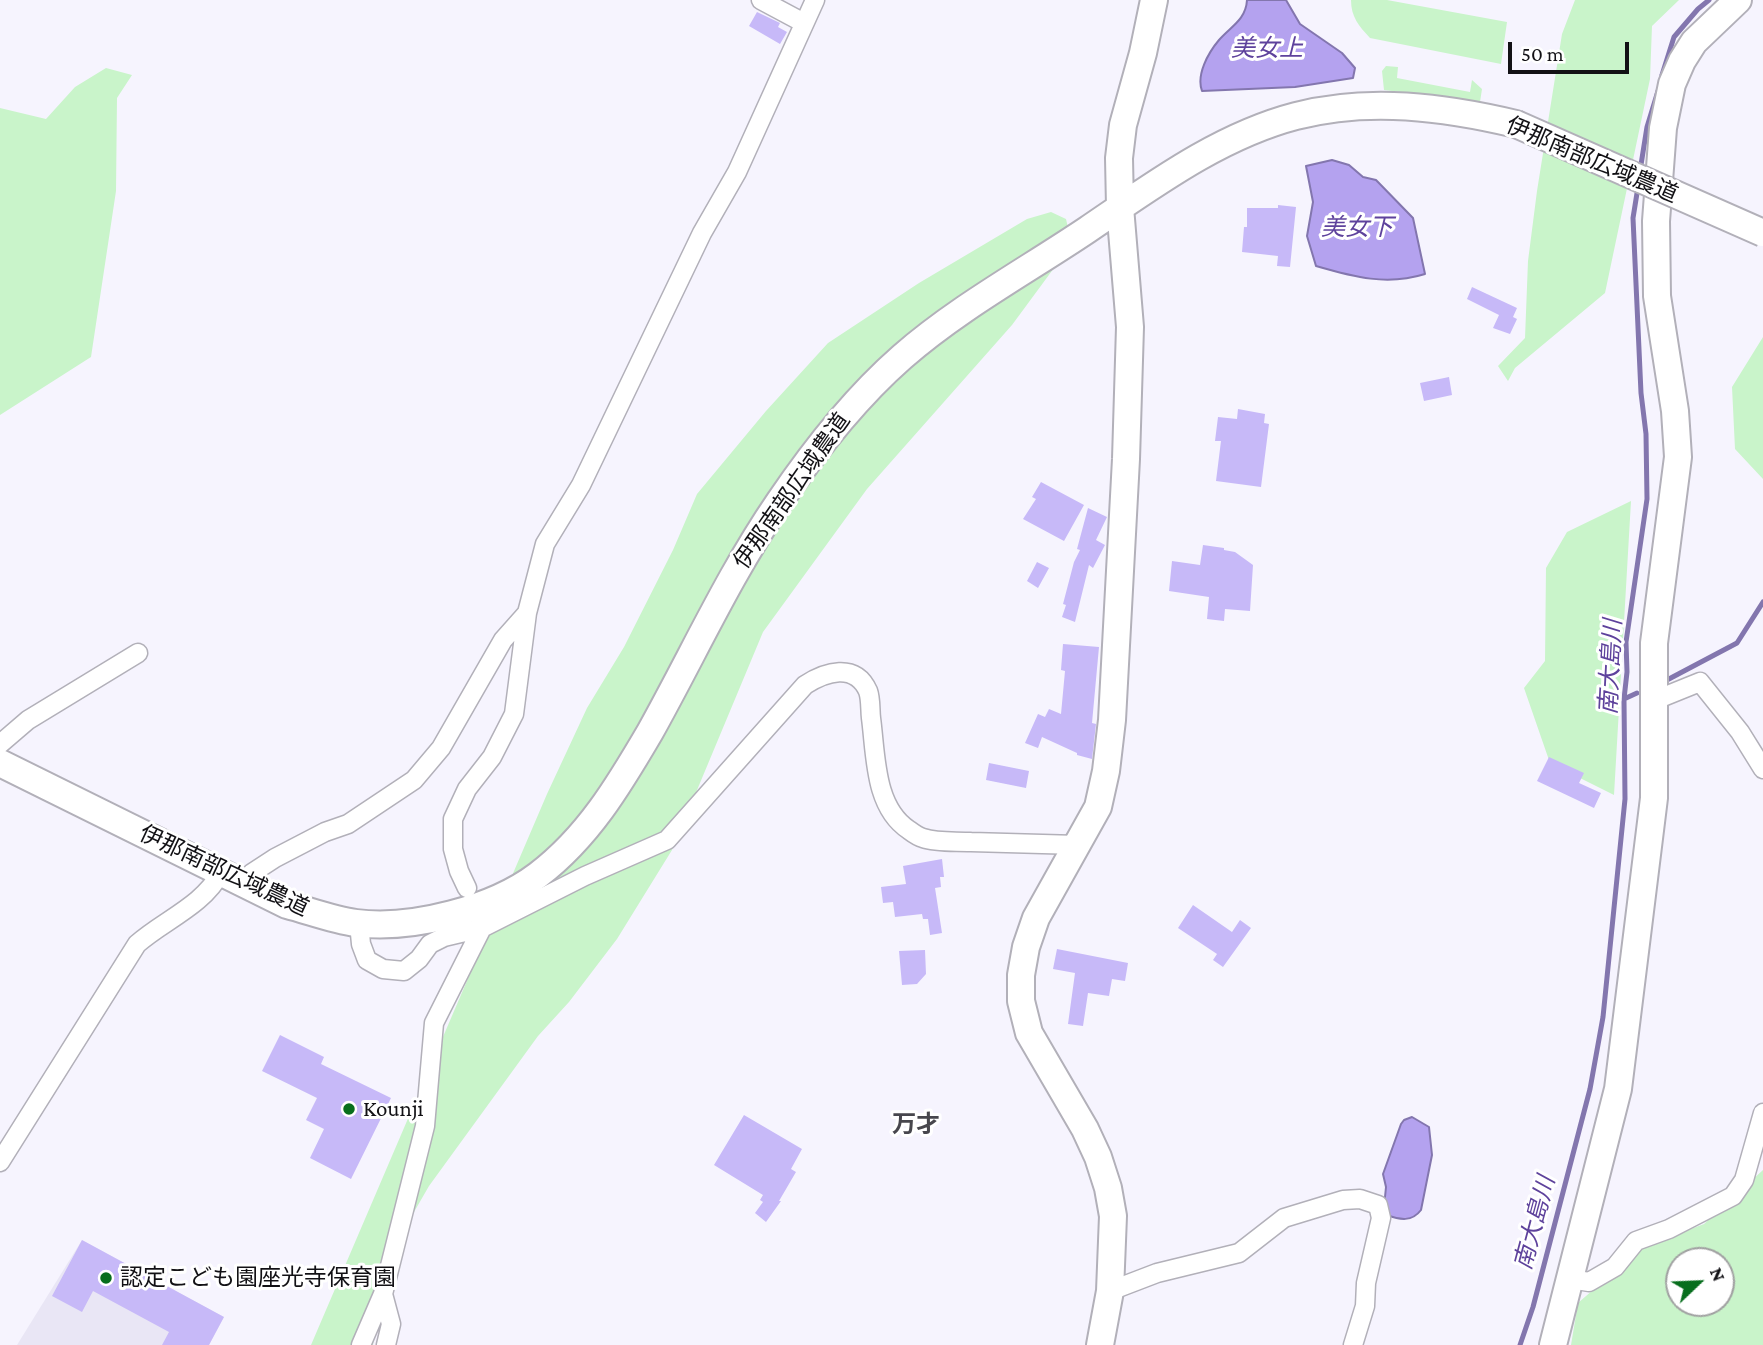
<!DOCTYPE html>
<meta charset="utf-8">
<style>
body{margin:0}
#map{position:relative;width:1763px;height:1345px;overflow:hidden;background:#f6f4fe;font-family:"Crimson Pro",serif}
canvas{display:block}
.north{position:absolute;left:1665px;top:1247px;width:70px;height:70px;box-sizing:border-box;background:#fff;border:2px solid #a0a0a1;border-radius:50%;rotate:67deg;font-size:19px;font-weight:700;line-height:28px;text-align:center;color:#121115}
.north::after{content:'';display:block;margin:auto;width:24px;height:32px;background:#076e1d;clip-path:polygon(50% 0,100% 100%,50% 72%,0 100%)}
.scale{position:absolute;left:1508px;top:42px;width:121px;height:32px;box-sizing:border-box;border:4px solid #121115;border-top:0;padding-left:9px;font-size:21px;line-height:24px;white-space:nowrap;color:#121115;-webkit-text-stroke:5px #fff;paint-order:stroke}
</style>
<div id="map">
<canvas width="1763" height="1345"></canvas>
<div class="north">N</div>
<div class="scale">50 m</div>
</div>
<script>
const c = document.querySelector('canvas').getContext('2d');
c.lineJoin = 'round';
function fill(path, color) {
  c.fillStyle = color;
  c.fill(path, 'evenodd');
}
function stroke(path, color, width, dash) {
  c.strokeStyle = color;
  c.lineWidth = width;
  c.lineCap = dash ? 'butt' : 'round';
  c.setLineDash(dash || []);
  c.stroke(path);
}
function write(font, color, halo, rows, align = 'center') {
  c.font = font + ' "Crimson Pro","Noto Sans JP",serif';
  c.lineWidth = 6;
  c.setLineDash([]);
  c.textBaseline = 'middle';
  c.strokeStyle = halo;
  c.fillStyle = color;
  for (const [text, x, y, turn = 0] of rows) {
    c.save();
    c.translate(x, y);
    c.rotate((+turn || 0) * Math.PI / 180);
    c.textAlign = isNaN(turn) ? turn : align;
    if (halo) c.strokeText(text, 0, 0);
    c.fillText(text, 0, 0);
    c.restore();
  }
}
const built = new Path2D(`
 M82 1240 224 1317 209 1345H17Z`);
const green = new Path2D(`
 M1351 0H1387L1507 22 1501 64 1370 38C1359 26 1351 17 1351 0Z
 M1575 0H1679L1652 26 1650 79 1605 293 1515 368 1508 381 1498 366 1525 338 1528 261 1537 191 1562 34Z
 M1386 66 1398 67 1397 78 1470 92 1472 80 1482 89 1480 102 1384 90 1382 71Z
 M106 68 132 75 117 98 116 191 91 357 0 415V108L46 119 75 87Z
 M1051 212 1066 219 1069 232 1057 264 1012 325 867 489 763 632 672 850 617 939 569 1002 538 1036 429 1186 384 1264 373 1345H311L547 794 587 708 624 647 673 550 697 494 766 411 828 343 919 283 1027 219Z
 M1763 337V479L1735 449 1732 387Z
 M1631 501 1614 795 1550 763 1524 688 1545 661 1546 568 1567 532Z
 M1763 1170V1345H1571L1578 1303 1641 1248 1704 1224ZM1679 1261H1721V1303H1679Z`);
const water = new Path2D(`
 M1247 0H1286L1300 24 1342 53 1355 68 1353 78 1295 87 1202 91C1196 75 1208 53 1219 40 1230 27 1246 20 1247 0Z
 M1332 160 1349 165 1363 177 1376 180 1413 218 1425 274C1387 286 1354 277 1316 266L1307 236 1313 202 1306 166Z
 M1412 1117 1429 1127 1432 1155 1421 1210C1412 1222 1400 1220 1387 1215L1384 1207 1386 1187 1383 1174 1401 1124 1404 1120Z`);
const stream = new Path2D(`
 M1662 75 1674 37 1698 9 1709 0
 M1640 171 1647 127 1658 91
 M1667 680 1737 643 1763 602
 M1624 699 1637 693
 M1520 1345 1533 1307 1590 1089 1603 1017 1625 799 1624 699 1627 672 1626 642 1647 499 1646 434 1641 393 1633 218 1638 187`);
const building = new Path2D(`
 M757 12 780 23 778 27 787 32 780 44 749 26Z
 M1278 205 1296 207 1290 267 1277 266 1278 256 1242 252 1244 227H1247V208H1278Z
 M1472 287 1517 308 1513 317 1517 319 1510 334 1493 328 1499 315 1467 299Z
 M1449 377 1452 395 1424 401 1420 383Z
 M1238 409 1265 414 1264 423 1269 424 1261 487 1216 481 1221 441H1215L1218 417 1237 419Z
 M1041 482 1084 505 1064 541 1023 519 1036 499 1032 497Z
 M1088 508 1107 517 1096 540 1105 545 1093 568 1089 565 1075 622 1062 617 1066 605 1063 604 1074 562 1080 550 1077 549Z
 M1203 545 1224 548V550L1235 552 1253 565 1250 611 1225 609 1224 621 1207 619 1209 597 1169 591 1172 561 1200 565Z
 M1037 562 1049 568 1038 588 1027 581Z
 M1063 644 1099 647 1092 723 1096 724 1092 759 1077 755V753L1042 737 1038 748 1025 743 1038 714 1045 717 1049 709 1061 714 1065 671 1061 670Z
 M1549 757 1584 773 1579 783 1601 793 1594 808 1537 781Z
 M989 763 1029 771 1026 788 986 780Z
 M942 859 944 877H940L941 887 935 888 942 933 930 935 928 919H923L922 914 895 917 893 902 883 903 881 887 906 884 903 866Z
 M1193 905 1232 932 1240 920 1251 928 1223 967 1213 960 1217 954 1178 928Z
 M1057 949 1128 963 1125 981 1112 979 1109 996 1088 993 1083 1026 1068 1024 1075 973 1053 969Z
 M925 950 926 974 917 984 902 985 899 951Z
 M280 1035 324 1057 321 1064 391 1098 351 1179 310 1158 324 1129 306 1120 317 1098 262 1071Z
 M744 1115 802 1149 791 1169 796 1172 779 1201H781L766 1222 755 1213 763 1202 760 1200 763 1195 714 1165Z
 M82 1240 224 1317 209 1345H162L169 1332 93 1291 82 1312 52 1296Z`);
const street = new Path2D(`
 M761 0 804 23
 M1653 701 1700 682 1740 732 1763 769
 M0 744 28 720 138 653
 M244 883 252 873 275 858 325 832 348 824 414 780 441 748 503 640 527 613
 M467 888 459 871 453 849V819L467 789 492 757 514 714 527 613 545 544 581 485 702 233 737 172 815 0
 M359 923 361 944 367 960 383 969 404 971 419 959 430 944 444 937 482 928 585 876 667 840 805 685C825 672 855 662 868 691 871 699 870 710 871 718 876 755 874 807 909 830 913 833 919 837 923 838 937 843 956 841 971 842 1007 843 1042 844 1078 845
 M0 1162 137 944C164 920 203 906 221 872
 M1570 1279 1589 1282 1615 1267 1636 1241 1669 1229 1733 1196 1744 1180 1763 1113
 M1110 1291 1157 1273 1239 1253 1284 1218 1343 1200 1360 1199 1378 1205 1381 1218 1366 1283 1365 1306 1353 1345
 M383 1294 391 1324 386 1345
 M361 1345 383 1294 425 1126 434 1023 482 928 480 923`);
const secondary = new Path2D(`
 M0 763 287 905C310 911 333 920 356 923 412 930 493 909 538 875 588 837 619 785 650 732 693 655 729 575 779 502 815 449 854 399 902 357 958 308 1026 271 1087 230 1152 186 1219 136 1296 116 1369 97 1444 107 1516 124
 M1100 1345 1110 1291 1113 1216 1108 1188 1098 1157 1085 1129 1029 1033 1021 1001V975L1026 947 1036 918 1098 807 1106 771 1112 720 1126 459 1130 327 1120 207 1119 158 1123 125 1143 53 1154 0
 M1553 1345 1618 1089 1654 798V643L1678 457 1675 411 1657 296 1656 221 1663 128 1672 84 1682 61 1694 42 1738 0`);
const secondaryBridge = new Path2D(`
 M1516 124 1763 233`);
const markers = [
 [349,1109,7,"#076e1d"],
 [106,1278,7,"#076e1d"]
];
const streetNames = [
 ["伊那南部広域農道",1592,160,23],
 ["伊那南部広域農道",792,491,-55],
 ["伊那南部広域農道",224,871,25]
];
const poiNames = [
 ["Kounji",363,1109],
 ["認定こども園座光寺保育園",120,1278]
];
const waterNames = [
 ["美女上",1267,49],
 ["美女下",1357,228],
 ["南大島川",1611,667,-87],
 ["南大島川",1535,1223,-75]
];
const neighbourhoodNames = [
 ["万才",916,1125]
];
fill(built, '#e9e6f5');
fill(green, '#c9f4ca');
fill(water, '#b4a2ef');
stroke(water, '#8376ae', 2);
stroke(stream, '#8376ae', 5);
fill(building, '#c7b9f8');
stroke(street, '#b2b0b9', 21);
stroke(secondary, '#b2b0b9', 30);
stroke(street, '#fff', 18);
stroke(secondary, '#fff', 26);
stroke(secondaryBridge, '#b2b0b9', 30, []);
stroke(secondaryBridge, '#fff', 26);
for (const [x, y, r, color] of markers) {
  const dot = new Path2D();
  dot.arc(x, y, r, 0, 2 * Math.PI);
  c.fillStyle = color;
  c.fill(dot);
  stroke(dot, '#fff', 2.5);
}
write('23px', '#121115', '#fff', streetNames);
write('23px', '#121115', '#fff', poiNames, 'left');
write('italic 24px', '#5e429c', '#fff', waterNames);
write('bold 24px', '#47464d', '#fff', neighbourhoodNames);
</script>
